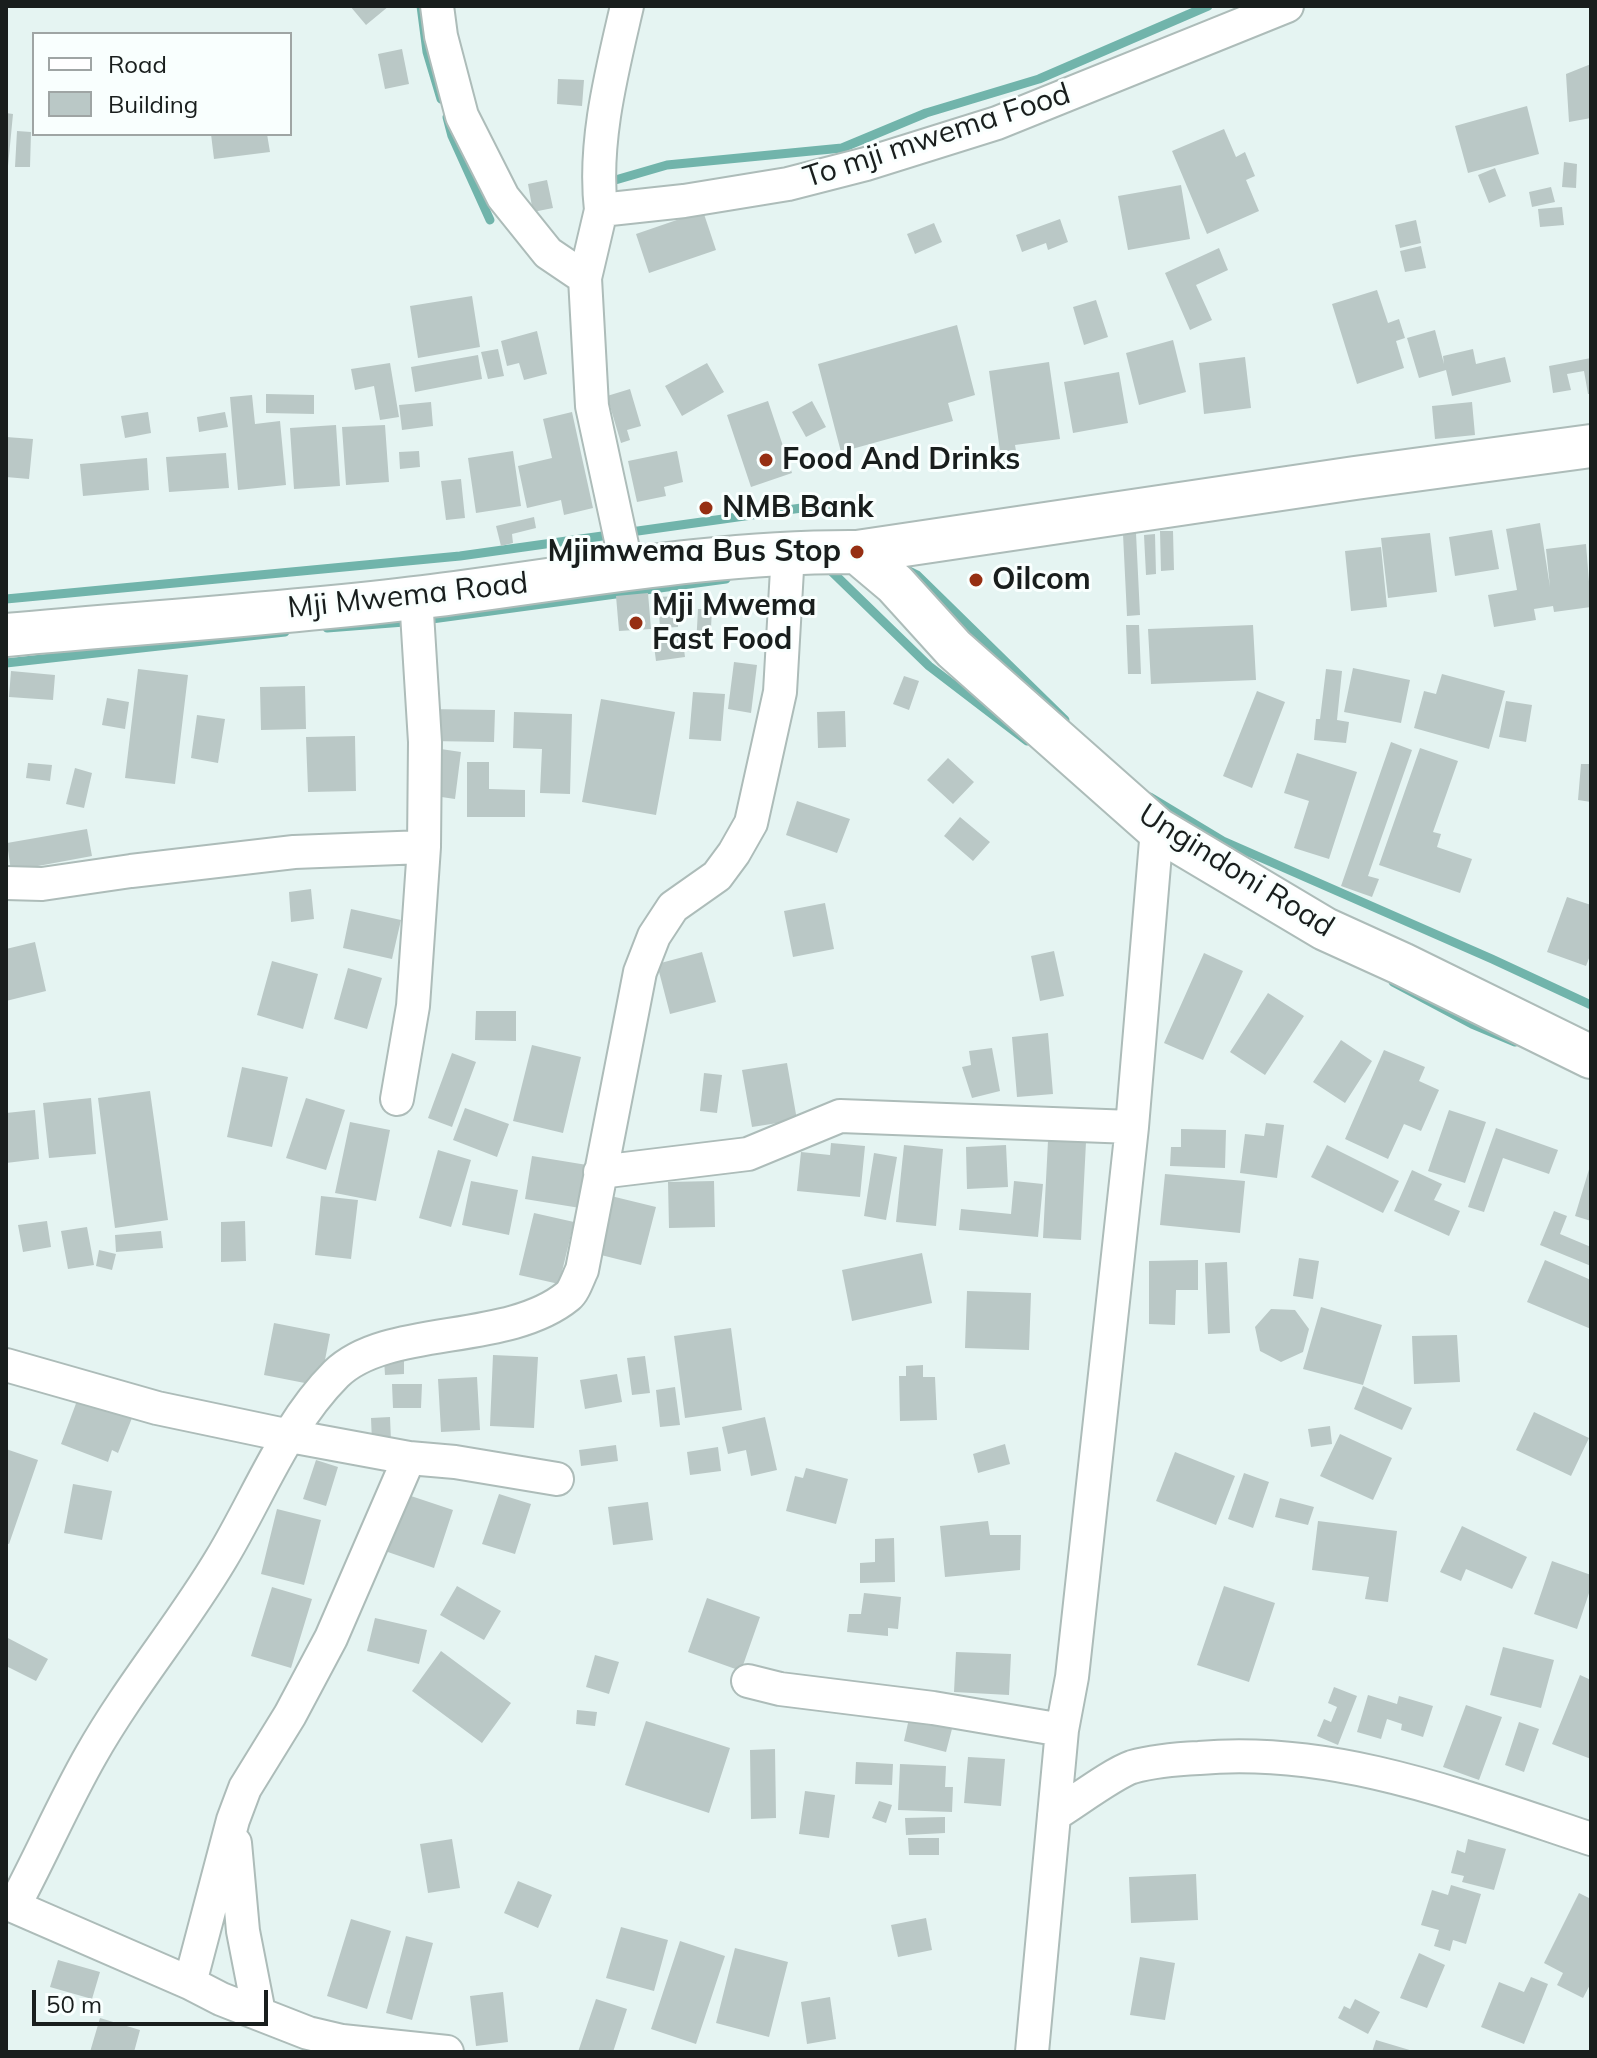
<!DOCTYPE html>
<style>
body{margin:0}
#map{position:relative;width:1597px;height:2058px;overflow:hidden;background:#e5f4f2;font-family:Mulish,sans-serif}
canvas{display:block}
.frame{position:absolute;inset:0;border:8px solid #191e1d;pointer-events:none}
.legend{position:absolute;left:32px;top:32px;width:260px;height:104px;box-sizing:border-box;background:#f9fffe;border:2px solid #9fa5a4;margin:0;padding:10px 14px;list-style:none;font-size:24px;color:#191e1d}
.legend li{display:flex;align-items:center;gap:16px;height:40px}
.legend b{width:40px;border:2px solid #9fa5a4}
.scale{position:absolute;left:32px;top:1990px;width:236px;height:36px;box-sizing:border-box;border:4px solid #191e1d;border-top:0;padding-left:10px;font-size:24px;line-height:28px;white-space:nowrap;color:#191e1d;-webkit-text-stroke:6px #f9fffe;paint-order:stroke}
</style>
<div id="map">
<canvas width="1597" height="2058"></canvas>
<div class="frame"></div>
<ul class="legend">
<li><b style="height:10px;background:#fff"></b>Road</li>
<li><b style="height:22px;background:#bac8c6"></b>Building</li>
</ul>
<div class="scale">50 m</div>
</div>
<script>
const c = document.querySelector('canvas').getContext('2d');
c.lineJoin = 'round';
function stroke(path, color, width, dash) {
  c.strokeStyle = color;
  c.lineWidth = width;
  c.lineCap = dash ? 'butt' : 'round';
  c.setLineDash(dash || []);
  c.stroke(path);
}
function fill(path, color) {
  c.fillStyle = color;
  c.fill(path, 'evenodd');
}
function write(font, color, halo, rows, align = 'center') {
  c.font = font + ' Mulish,sans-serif';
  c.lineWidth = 6;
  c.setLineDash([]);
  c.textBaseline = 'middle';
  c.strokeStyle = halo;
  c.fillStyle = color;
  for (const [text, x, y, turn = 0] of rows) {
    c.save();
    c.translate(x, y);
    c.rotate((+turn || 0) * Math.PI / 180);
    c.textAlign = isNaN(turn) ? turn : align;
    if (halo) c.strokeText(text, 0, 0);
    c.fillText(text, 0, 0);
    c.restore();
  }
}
const stream = new Path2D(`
 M421 6 427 52 441 99
 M447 117 452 136 490 220
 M605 183 667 165 842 148 926 113 1039 79 1208 6
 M827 567 929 666 1027 741
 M905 569 917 575 1065 720
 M6 599 460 556 837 503
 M327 628 417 621 726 579
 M6 663 285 632
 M1150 797 1223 841 1492 959 1591 1005
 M1393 982 1472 1024 1515 1042`);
const building = new Path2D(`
 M350 6H389L366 25Z
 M402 49 409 84 385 89 378 54Z
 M1591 64V118L1569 122 1566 74Z
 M558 79 584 80 582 106 557 104Z
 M1527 106 1539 154 1468 173 1455 126Z
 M6 113 13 114 8 166H6Z
 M1224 129 1236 157 1245 152 1255 176 1246 180 1259 211 1207 234 1172 151Z
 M17 131 31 132 30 167H15Z
 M211 134H267L270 152 214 159Z
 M1564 162 1577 164 1576 188 1562 187Z
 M1495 168 1506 196 1489 203 1478 175Z
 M547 180 553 208 533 212 528 184Z
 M1181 185 1190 239 1128 250 1118 196Z
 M1551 187 1555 202 1532 207 1529 192Z
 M1562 207 1564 225 1540 227 1538 209Z
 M703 211 716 250 649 273 636 234Z
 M1060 219 1068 242 1048 250 1046 243 1022 252 1016 235Z
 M1416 220 1421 243 1400 248 1395 225Z
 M934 223 942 242 915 254 907 234Z
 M1421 246 1426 268 1405 272 1400 251Z
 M1219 248 1228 270 1196 285 1212 320 1190 330 1165 273Z
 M1377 290 1388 323 1399 319 1405 338 1396 341 1404 368 1357 384 1332 304Z
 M472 296 480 347 418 358 410 306Z
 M1096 300 1108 337 1084 345 1073 307Z
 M957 325 975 395 948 403 953 421 841 452 818 364Z
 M1435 330 1444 364 1443 356 1473 349 1476 364 1505 357 1511 382 1452 396 1446 370 1419 378 1407 338Z
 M537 331 547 374 524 380 519 363 507 366 501 341Z
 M1173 340 1186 392 1139 405 1126 353Z
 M498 349 504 376 488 379 481 352Z
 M478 355 482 379 415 392 411 367Z
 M1245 357 1251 408 1204 414 1199 363Z
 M1591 358V394H1588L1584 371 1567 374 1571 390 1553 393 1549 366Z
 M1049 362 1060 439 1015 445 1018 463 1002 466 989 371Z
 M390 363 399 417 380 420 374 386 355 390 351 369Z
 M707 363 724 392 682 416 665 386Z
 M1119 372 1128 423 1073 433 1064 382Z
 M630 389 641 426 627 430 630 440 621 443 607 396Z
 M266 394 314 395V414L266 413Z
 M252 395 255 424 280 421 286 485 238 490 230 397Z
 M768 401 792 473 751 487 727 415Z
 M812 401 826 427 806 437 792 412Z
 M431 402 433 426 402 430 399 405Z
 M1472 402 1475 435 1435 439 1432 406Z
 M148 412 151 433 125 438 121 416Z
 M225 412 228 427 199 432 197 417Z
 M572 412 593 508 564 515 561 500 527 508 518 466 552 458 543 419Z
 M336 425 340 486 294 489 290 428Z
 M385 425 389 482 346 485 342 427Z
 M6 437 33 439 29 479 6 477Z
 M419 451 420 467 400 469 399 452Z
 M513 451 521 506 476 513 468 458Z
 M677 451 683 482 664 487 666 496 637 502 628 461Z
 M226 453 229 488 169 492 166 457Z
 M147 458 149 490 83 496 80 464Z
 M461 479 465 518 446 520 441 481Z
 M534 517 536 528 512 534 513 543 501 546 496 526Z
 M1540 523 1550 587 1546 549 1586 544 1591 607 1554 612 1553 606 1534 609 1536 620 1494 627 1488 595 1517 590 1506 529Z
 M1492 530 1499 569 1455 576 1449 537Z
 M1160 531H1173L1174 570 1161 571Z
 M1136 533 1140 615 1127 616 1123 534Z
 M1430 533 1437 592 1388 598 1381 538Z
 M1155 534 1156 574 1146 575 1144 535Z
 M1381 547 1387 607 1351 611 1345 551Z
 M648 593 651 629 619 631 616 596Z
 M677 596 678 627 660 628 658 597Z
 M698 609H712L710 646H696Z
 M1126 625H1139L1141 674H1128Z
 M1253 625 1256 680 1151 684 1148 629Z
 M682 634 685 657 656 661 653 638Z
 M734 662 757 665 751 713 728 709Z
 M1353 668 1410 680 1401 723 1344 712Z
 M138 669 188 675 175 784 125 778Z
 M1326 669 1342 671 1337 720 1349 722 1346 743 1314 740 1316 719H1320Z
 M11 671 55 675 53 700 9 697Z
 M1442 674 1505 691 1489 749 1414 728 1424 691 1436 694Z
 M904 676 919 681 909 710 893 704Z
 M305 686 306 729 261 730 260 687Z
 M1257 691 1285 702 1252 788 1223 776Z
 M693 692 725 694 721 741 689 739Z
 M107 698 129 702 125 729 102 725Z
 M601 699 675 712 656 815 582 802Z
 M1506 701 1532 705 1526 742 1499 737Z
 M428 709 495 710 494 742 428 741Z
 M845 711 846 747 818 748 817 712Z
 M514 712 572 714 570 794 540 793 542 749 513 748Z
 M197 715 225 719 218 763 191 758Z
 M355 736 356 791 308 792 306 737Z
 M1391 742 1412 750 1368 876 1379 879 1372 897 1341 886Z
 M434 748 461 752 455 799 428 795Z
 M1420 748 1458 761 1433 832 1441 834 1437 847 1472 859 1460 893 1379 865Z
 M1297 753 1357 772 1329 859 1294 848 1309 801 1284 793Z
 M948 758 974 782 953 804 927 780Z
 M467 762H489V789L525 790V817H467Z
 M28 763 52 765 50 781 26 778Z
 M1581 764H1591V802L1578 800Z
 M75 768 92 773 84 808 66 804Z
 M797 801 850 819 837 853 786 835Z
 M960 817 990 842 973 861 944 836Z
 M87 829 92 856 11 871 7 843Z
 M311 889 314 919 291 922 289 892Z
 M1567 897 1591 905V953L1586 966 1547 952Z
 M825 903 834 949 793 957 784 911Z
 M351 909 401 920 392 959 343 948Z
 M35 942 46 991 6 1001V949Z
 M1054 951 1064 996 1040 1001 1031 956Z
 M702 952 716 1002 670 1014 657 964Z
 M1204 953 1243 971 1203 1060 1164 1043Z
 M272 961 318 974 303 1029 257 1015Z
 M348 968 382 978 367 1029 334 1019Z
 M1268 993 1304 1016 1265 1075 1230 1052Z
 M476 1011H516V1041L475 1040Z
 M1048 1033 1053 1094 1017 1097 1012 1037Z
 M1341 1040 1372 1061 1345 1103 1313 1082Z
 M532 1045 581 1057 563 1133 513 1121Z
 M992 1048 1000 1091 972 1098 962 1067 971 1065 969 1051Z
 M1384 1050 1425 1067 1419 1081 1439 1090 1421 1131 1404 1124 1388 1159 1345 1139Z
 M452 1053 476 1062 452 1127 428 1118Z
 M787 1063 797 1120 752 1127 742 1070Z
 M242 1067 288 1077 272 1147 227 1137Z
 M704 1073 722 1075 717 1113 700 1111Z
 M150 1091 168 1220 115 1228 98 1098Z
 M91 1098 96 1154 49 1158 43 1103Z
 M306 1098 345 1110 326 1170 286 1158Z
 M465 1108 509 1124 497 1157 453 1140Z
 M35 1110 39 1159 6 1163V1113Z
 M1449 1110 1486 1122 1465 1183 1428 1171Z
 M350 1122 390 1130 376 1201 335 1193Z
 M1266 1123 1284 1125 1277 1178 1240 1173 1245 1134 1264 1136Z
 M1496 1128 1558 1150 1549 1174 1503 1158 1484 1212 1468 1207Z
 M1181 1129 1226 1130 1225 1168 1170 1166 1171 1147H1181Z
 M1048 1141 1086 1142 1081 1240 1043 1238Z
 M831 1143 865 1146 860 1197 797 1191 801 1152 830 1155Z
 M904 1145 943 1149 936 1226 896 1222Z
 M1006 1145 1008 1187 967 1189 966 1147Z
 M1327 1145 1399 1181 1383 1213 1311 1177Z
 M438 1150 471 1160 451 1227 419 1218Z
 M874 1153 897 1157 886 1220 864 1216Z
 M532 1156 587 1165 580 1208 525 1199Z
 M1590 1166H1591V1221L1575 1216Z
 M1412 1170 1442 1184 1434 1200 1460 1211 1449 1236 1394 1211Z
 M1165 1174 1245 1181 1240 1233 1160 1225Z
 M471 1181 518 1190 509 1235 462 1225Z
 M714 1181 715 1227 669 1228 668 1182Z
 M1014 1181 1043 1184 1038 1237 959 1230 961 1209 1011 1214Z
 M321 1196 358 1200 351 1259 315 1255Z
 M611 1196 656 1207 641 1265 597 1254Z
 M1554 1211 1567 1216 1560 1234 1591 1247V1266L1540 1245Z
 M534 1213 574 1222 559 1284 519 1275Z
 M47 1221 51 1247 23 1252 18 1225Z
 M245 1221 246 1261 221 1262V1222Z
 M87 1227 94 1265 68 1269 61 1231Z
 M161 1231 163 1248 116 1252 115 1235Z
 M99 1250 116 1254 112 1270 96 1266Z
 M922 1253 932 1303 852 1321 842 1270Z
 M1299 1258 1319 1261 1313 1299 1293 1296Z
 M1198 1260V1290H1176L1175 1325 1149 1324V1261Z
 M1545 1260 1591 1280V1329L1527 1302Z
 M1227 1262 1230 1333 1208 1334 1205 1263Z
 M967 1291 1031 1293 1029 1350 965 1348Z
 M1321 1307 1382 1325 1363 1385 1303 1369Z
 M1271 1309 1295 1310 1309 1329 1303 1352 1281 1362 1260 1351 1255 1327Z
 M274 1323 330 1334 320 1386 264 1375Z
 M731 1328 742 1410 685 1418 674 1336Z
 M1457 1335 1460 1382 1414 1384 1412 1336Z
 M493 1355 538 1357 534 1428 490 1426Z
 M645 1356 650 1393 632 1395 627 1358Z
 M404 1358V1374L385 1375 384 1359Z
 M923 1365V1377H935L937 1420 900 1421 899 1376H906V1366Z
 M617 1374 622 1402 585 1409 580 1380Z
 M477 1377 480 1430 441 1432 438 1379Z
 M392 1384H422L421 1408H393Z
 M1363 1386 1412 1408 1402 1430 1354 1409Z
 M675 1387 680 1425 660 1427 656 1390Z
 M78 1398 132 1418 118 1453 112 1450 108 1462 61 1444Z
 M1534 1412 1589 1438 1571 1476 1516 1450Z
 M390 1417 391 1441 372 1442 371 1418Z
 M765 1417 777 1470 751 1476 746 1450 728 1454 722 1427Z
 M1330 1426 1332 1444 1311 1447 1308 1429Z
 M1340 1434 1392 1458 1373 1500 1320 1476Z
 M1005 1444 1010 1464 978 1473 973 1454Z
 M616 1445 618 1461 581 1466 579 1450Z
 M718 1447 721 1471 690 1475 687 1452Z
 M6 1449 38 1460 9 1544 6 1543Z
 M1175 1452 1235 1476 1216 1525 1156 1501Z
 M316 1460 338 1467 326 1506 303 1499Z
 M806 1468 848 1479 836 1524 786 1511 795 1476 803 1478Z
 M1244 1473 1269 1482 1253 1528 1228 1519Z
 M73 1484 112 1491 102 1540 64 1533Z
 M405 1494 453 1510 434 1568 385 1551Z
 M499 1494 531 1504 515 1554 482 1544Z
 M1280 1498 1314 1507 1308 1525 1275 1517Z
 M648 1502 653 1540 613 1545 608 1507Z
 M277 1509 321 1520 304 1585 261 1574Z
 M988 1521 990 1535H1021L1020 1570 945 1577 940 1526Z
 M1318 1521 1397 1531 1388 1602 1365 1599 1369 1577 1312 1570Z
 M1462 1526 1527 1557 1512 1589 1466 1569 1461 1581 1440 1572Z
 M894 1538 895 1582 860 1583V1563L875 1562V1539Z
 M1552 1561 1591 1575V1587L1577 1629 1534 1614Z
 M457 1586 501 1611 484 1640 440 1615Z
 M1224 1586 1275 1603 1249 1682 1197 1665Z
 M272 1587 312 1599 291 1668 251 1656Z
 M864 1593 901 1597 898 1629 888 1628V1636L847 1632 849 1614H861Z
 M707 1598 760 1617 741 1671 688 1652Z
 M375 1618 427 1630 419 1664 367 1651Z
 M6 1637 48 1659 36 1681 6 1666Z
 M1503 1647 1554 1660 1541 1708 1490 1695Z
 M441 1651 511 1703 482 1743 412 1691Z
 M956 1652 1011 1654 1009 1695 954 1692Z
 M595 1655 619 1662 609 1694 586 1687Z
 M1580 1675 1591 1680V1759L1552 1744Z
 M1334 1687 1357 1696 1338 1745 1317 1736 1324 1719 1331 1722 1337 1707 1328 1703Z
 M1368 1695 1397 1704 1399 1696 1433 1706 1423 1737 1401 1730 1402 1724 1387 1719 1381 1739 1357 1732Z
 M1466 1705 1502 1717 1479 1780 1443 1767Z
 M577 1710 597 1712 595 1726 576 1724Z
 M910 1714 953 1725 946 1752 904 1741Z
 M646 1721 730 1748 709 1813 625 1785Z
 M1519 1722 1539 1729 1524 1772 1505 1765Z
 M775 1749 776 1818 751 1819 750 1750Z
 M968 1757 1005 1759 1001 1806 964 1803Z
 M856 1762 893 1764 892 1785 855 1784Z
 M900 1764 946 1766 945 1787H953L952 1812 898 1810Z
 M805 1791 835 1795 829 1838 799 1834Z
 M879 1801 892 1805 886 1823 872 1818Z
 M945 1817V1833L906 1835 905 1818Z
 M908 1838H939V1855H909Z
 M452 1839 460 1888 428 1893 420 1844Z
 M1468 1839 1506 1849 1494 1890 1462 1882 1464 1876 1451 1873 1457 1850 1465 1853Z
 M1196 1874 1198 1920 1131 1923 1129 1877Z
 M518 1881 552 1895 538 1928 504 1913Z
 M1451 1885 1481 1894 1466 1944 1453 1940 1450 1951 1434 1946 1439 1930 1421 1925 1432 1890 1448 1895Z
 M1579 1893 1591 1899V1983L1583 1998 1557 1985 1563 1973 1544 1963Z
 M926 1918 932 1950 898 1957 891 1925Z
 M351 1919 391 1931 367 2009 327 1996Z
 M621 1927 668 1940 654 1991 606 1978Z
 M406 1936 433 1943 412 2020 386 2013Z
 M680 1941 725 1956 696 2044 651 2029Z
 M735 1948 788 1962 769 2037 716 2023Z
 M1419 1953 1445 1965 1427 2008 1400 1998Z
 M1140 1957 1175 1963 1165 2020 1130 2015Z
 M58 1960 100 1972 92 1999 50 1987Z
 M1531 1977 1548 1984 1524 2044 1481 2027 1499 1982 1524 1992Z
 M503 1992 508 2042 476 2046 470 1996Z
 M830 1997 836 2039 807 2044 801 2002Z
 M596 1999 627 2009 613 2052H578Z
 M1355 1999 1380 2012 1368 2034 1338 2018 1344 2006 1350 2009Z
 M100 2018 140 2030 134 2052H90Z
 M1376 2040 1413 2051 1412 2052H1372Z`);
const minor = new Path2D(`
 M437 6 441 36 462 116 503 197 548 253 585 278
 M601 210C593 143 612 71 627 6
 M627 568 592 406 585 278 601 210 684 201 788 184 866 164 997 123 1287 6
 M6 883 42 884 131 871 294 852 424 847
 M397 1099 413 1006 424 847 425 742 416 597
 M600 1172 748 1154 840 1116 1132 1127
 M6 1365 157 1408 290 1436 409 1458 455 1462 557 1479
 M748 1681 780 1689 933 1708 1062 1730
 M1054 1815C1074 1803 1112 1774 1132 1767 1153 1761 1177 1759 1199 1758 1335 1746 1464 1797 1591 1839
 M235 1843 243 1931 259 2013
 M6 1903 190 1983 221 1999 308 2033 342 2041 447 2052
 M14 1906C41 1856 63 1804 91 1755 130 1686 181 1626 221 1559 258 1498 285 1425 336 1374 387 1324 507 1346 568 1296 574 1291 578 1278 582 1270L640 972 654 936 673 907 717 876 734 853 751 823 780 692 788 552
 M190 1983 233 1820 245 1788 290 1715 331 1638 409 1458
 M1032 2052 1062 1730 1072 1677 1132 1127 1157 829`);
const major = new Path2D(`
 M857 552 895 584 954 649 1157 829 1325 929 1402 964 1591 1057
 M6 635C145 622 285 614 423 597 568 579 711 551 857 552L1355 478 1591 446`);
const markers = [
 [766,460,8,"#962f13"],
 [706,508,8,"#962f13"],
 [857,552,8,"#962f13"],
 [976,580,8,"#962f13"],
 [636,623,8,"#962f13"]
];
const streetNames = [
 ["To mji mwema Food",937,136,-18],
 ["Mji Mwema Road",408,596,-6],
 ["Ungindoni Road",1236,871,32]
];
const poiNames = [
 ["Food And Drinks",782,460],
 ["NMB Bank",722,508],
 ["Mjimwema Bus Stop",841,552,"right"],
 ["Oilcom",992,580],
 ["Mji Mwema",652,606],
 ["Fast Food",652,640]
];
stroke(stream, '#71b4ab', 9);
fill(building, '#bac8c6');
stroke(minor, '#adbcb9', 36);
stroke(major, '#adbcb9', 46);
stroke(minor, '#fff', 32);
stroke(major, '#fff', 42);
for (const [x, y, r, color] of markers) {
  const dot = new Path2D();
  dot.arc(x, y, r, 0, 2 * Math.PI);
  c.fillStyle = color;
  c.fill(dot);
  stroke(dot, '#f9fffe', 3);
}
write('30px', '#191e1d', '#f9fffe', streetNames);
write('bold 30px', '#191e1d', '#f9fffe', poiNames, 'left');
</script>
